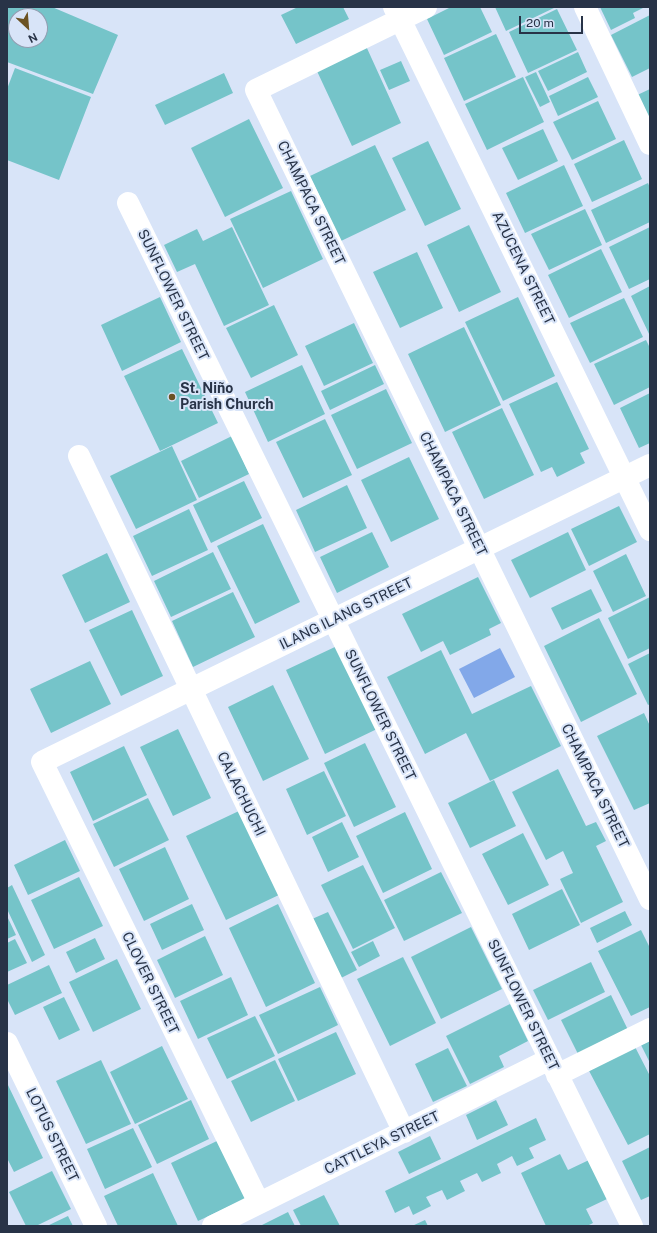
<!DOCTYPE html>
<meta charset="utf-8">
<style>
body{margin:0}
#map{position:relative;width:657px;height:1233px;overflow:hidden;background:#d8e4f8;font-family:"Public Sans",sans-serif}
canvas{display:block}
.frame{position:absolute;inset:0;border:8px solid #283347;pointer-events:none}
.north{position:absolute;left:8px;top:8px;width:40px;height:40px;box-sizing:border-box;background:#d8e4f8;border:1px solid #929db1;border-radius:50%;rotate:154deg;font-size:11px;font-weight:700;line-height:16px;text-align:center;color:#283347}
.north::after{content:'';display:block;margin:auto;width:14px;height:18px;background:#6b5223;clip-path:polygon(50% 0,100% 100%,50% 72%,0 100%)}
.scale{position:absolute;left:519px;top:16px;width:64px;height:18px;box-sizing:border-box;border:2px solid #283347;border-top:0;padding-left:5px;font-size:12px;line-height:14px;white-space:nowrap;color:#283347;-webkit-text-stroke:3px #d8e4f8;paint-order:stroke}
</style>
<div id="map">
<canvas width="657" height="1233"></canvas>
<div class="frame"></div>
<div class="north">N</div>
<div class="scale">20 m</div>
</div>
<script>
const c = document.querySelector('canvas').getContext('2d');
c.lineJoin = 'round';
function fill(path, color) {
  c.fillStyle = color;
  c.fill(path, 'evenodd');
}
function stroke(path, color, width, dash) {
  c.strokeStyle = color;
  c.lineWidth = width;
  c.lineCap = dash ? 'butt' : 'round';
  c.setLineDash(dash || []);
  c.stroke(path);
}
function write(font, color, halo, rows, align = 'center') {
  c.font = font + ' "Public Sans",sans-serif';
  c.lineWidth = 4;
  c.setLineDash([]);
  c.textBaseline = 'middle';
  c.strokeStyle = halo;
  c.fillStyle = color;
  for (const [text, x, y, turn = 0] of rows) {
    c.save();
    c.translate(x, y);
    c.rotate((+turn || 0) * Math.PI / 180);
    c.textAlign = isNaN(turn) ? turn : align;
    if (halo) c.strokeText(text, 0, 0);
    c.fillText(text, 0, 0);
    c.restore();
  }
}
const water = new Path2D(`
 M500 648 515 677 474 698 459 669Z`);
const building = new Path2D(`
 M7 7H52L118 35 93 94 7 62ZM16 16H40V40H16Z
 M298 7H343L349 19 296 44 281 15Z
 M451 7H480L492 32 444 55 427 19Z
 M495 7H556L506 31Z
 M600 7H645L633 13 635 18 611 30Z
 M557 9 577 50 528 73 509 32Z
 M650 15V68L632 77 611 35Z
 M496 34 516 77 464 101 444 58Z
 M366 46 401 123 352 146 316 69Z
 M578 52 587 72 548 91 538 71Z
 M401 61 410 81 389 90 380 70Z
 M15 68 91 97 59 180 7 160V89Z
 M536 72 550 102 540 107 525 77Z
 M224 73 233 93 165 125 155 105Z
 M523 77 544 122 487 150 465 104Z
 M588 77 598 97 558 116 549 96Z
 M650 89V117L645 120 633 97Z
 M598 101 616 139 572 160 553 122Z
 M249 119 283 188 225 217 191 148Z
 M543 129 558 161 518 180 502 148Z
 M624 140 642 179 592 202 574 164Z
 M428 141 461 209 425 226 392 158Z
 M375 145 406 210 341 241 310 176Z
 M564 165 583 206 525 233 506 193Z
 M648 183 650 188V222L606 243 591 210Z
 M291 191 323 259 263 288 230 219Z
 M585 209 602 245 549 270 531 234Z
 M469 225 501 292 459 312 427 245Z
 M232 227 269 305 224 326 195 264 177 272 164 245 197 229 203 241Z
 M650 227V279L629 289 609 247Z
 M601 249 622 292 569 318 548 275Z
 M417 252 443 308 400 328 373 272Z
 M650 286V336L631 296Z
 M160 297 181 342 122 371 101 325Z
 M518 297 555 376 503 401 465 322Z
 M624 298 643 337 590 363 570 323Z
 M274 305 298 355 251 378 226 328Z
 M354 323 373 363 324 386 305 346Z
 M464 327 501 405 445 432 408 354Z
 M646 340 650 348V387L614 405 594 364Z
 M182 349 218 423 160 451 124 376Z
 M302 365 325 414 268 442 245 392Z
 M375 365 384 384 330 410 321 391Z
 M557 382 589 449 580 453 585 463 557 477 552 467 541 472 509 404Z
 M386 389 412 443 357 469 331 415Z
 M650 393V443L639 448 620 408Z
 M502 408 534 475 484 499 452 432Z
 M325 419 352 475 303 498 276 442Z
 M232 436 249 474 199 498 181 461Z
 M172 446 197 500 136 529 110 476Z
 M409 457 439 519 391 542 361 480Z
 M244 481 262 518 211 543 193 505Z
 M347 485 367 528 315 552 296 510Z
 M619 506 637 542 589 566 571 529Z
 M189 509 208 550 152 576 133 536Z
 M263 524 300 602 255 624 217 546Z
 M372 532 389 567 337 593 320 557Z
 M568 532 586 570 530 598 511 560Z
 M213 552 231 589 171 617 154 581Z
 M107 553 130 602 85 623 62 575Z
 M626 554 646 596 613 612 593 571Z
 M478 577 501 623 489 629 491 635 450 655 443 641 421 652 402 614Z
 M591 589 602 611 562 630 551 608Z
 M233 592 255 637 193 667 172 621Z
 M650 597V648L628 659 608 618Z
 M132 610 163 676 121 696 89 630Z
 M599 618 637 694 581 722 544 646Z
 M337 646 377 729 325 754 286 670Z
 M441 650 472 714 531 686 561 746 490 781 466 733 425 754 387 677Z
 M650 653V704L648 705 628 664Z
 M90 661 111 704 51 733 30 689Z
 M273 685 309 759 263 781 228 707Z
 M644 713 650 726V803L634 810 597 736Z
 M178 729 211 798 173 816 140 747Z
 M365 743 396 807 354 827 324 763Z
 M124 746 147 795 93 821 70 772Z
 M558 769 586 826 596 822 606 841 596 846 623 902 581 923 560 879 573 873 563 851 546 860 512 792Z
 M324 771 346 816 307 835 286 789Z
 M494 780 516 826 470 848 448 803Z
 M148 798 169 840 114 867 93 824Z
 M241 810 281 894 226 920 186 836Z
 M405 812 432 869 383 893 356 836Z
 M342 822 359 857 328 872 312 837Z
 M523 833 549 885 508 905 482 854Z
 M65 840 80 871 28 895 14 865Z
 M165 847 189 899 144 921 119 869Z
 M363 865 395 928 353 949 321 885Z
 M441 872 462 913 404 941 384 900Z
 M79 877 103 926 54 949 31 900Z
 M12 885 45 955 32 962 7 909V888Z
 M562 889 580 925 529 950 512 914Z
 M192 904 204 930 162 950 150 924Z
 M278 904 315 983 266 1007 229 928Z
 M625 911 632 925 597 943 590 928Z
 M328 912 357 970 341 978 312 919Z
 M7 916 16 935 7 939Z
 M471 927 502 989 441 1019 411 957Z
 M641 930 650 948V1007L631 1016 598 951Z
 M205 936 223 975 175 998 157 960Z
 M95 938 105 959 76 973 66 952Z
 M15 939 27 963 7 972V943Z
 M373 941 380 956 359 967 351 952Z
 M403 957 436 1023 390 1046 357 979Z
 M117 959 141 1009 93 1032 69 982Z
 M591 962 605 992 548 1020 533 990Z
 M49 965 62 993 15 1015 7 999V985Z
 M231 977 248 1015 198 1039 180 1001Z
 M320 987 338 1025 278 1054 259 1015Z
 M611 995 629 1032 579 1056 561 1020Z
 M64 997 80 1030 59 1040 43 1007Z
 M510 1004 528 1041 499 1056 504 1067 470 1084 446 1036Z
 M255 1016 275 1056 227 1079 207 1038Z
 M336 1032 356 1074 298 1101 278 1059Z
 M650 1041V1063L641 1045Z
 M633 1043 650 1076V1134L628 1145 587 1067Z
 M162 1046 188 1099 135 1124 110 1072Z
 M448 1048 467 1086 433 1102 415 1064Z
 M101 1060 131 1124 86 1144 56 1081Z
 M275 1060 295 1101 251 1122 231 1081Z
 M7 1083 43 1158 14 1172 7 1158Z
 M191 1100 209 1139 157 1164 138 1125Z
 M496 1100 508 1125 477 1140 466 1115Z
 M536 1118 546 1140 529 1148 534 1158 517 1166 512 1156 497 1164 501 1173 482 1182 477 1173 460 1181 465 1191 447 1200 442 1190 426 1197 431 1206 413 1215 409 1206 395 1213 385 1191Z
 M133 1128 152 1167 105 1189 87 1149Z
 M430 1136 441 1159 409 1174 398 1152Z
 M219 1140 247 1198 198 1221 171 1163Z
 M650 1147V1196L641 1200 622 1161Z
 M560 1154 568 1170 589 1160 607 1199 586 1209 593 1223 587 1226H546L521 1173Z
 M52 1171 71 1209 36 1226H26L9 1192Z
 M153 1173 178 1226H118L104 1196Z
 M324 1195 340 1226H301L293 1210Z
 M288 1212 295 1226H260Z
 M68 1216 73 1226H47Z
 M425 1220 428 1226H412Z`);
const minor = new Path2D(`
 M394 7 650 530
 M426 7 256 90 650 899
 M585 7 650 144
 M128 203 632 1226
 M79 456 404 1132
 M7 1043 96 1226
 M557 1075 650 1029
 M259 1203 42 762 650 465
 M213 1226 550 1059`);
const markers = [
 [172,397,4,"#6b5223"]
];
const streetNames = [
 ["CHAMPACA STREET",311,203,64],
 ["AZUCENA STREET",523,268,64],
 ["SUNFLOWER STREET",173,295,64],
 ["CHAMPACA STREET",453,494,64],
 ["ILANG ILANG STREET",346,614,-26],
 ["SUNFLOWER STREET",380,715,64],
 ["CHAMPACA STREET",595,786,64],
 ["CALACHUCHI",241,794,64],
 ["CLOVER STREET",150,983,64],
 ["SUNFLOWER STREET",523,1005,64],
 ["LOTUS STREET",52,1135,64],
 ["CATTLEYA STREET",382,1143,-26]
];
const poiNames = [
 ["St. Niño",180,389],
 ["Parish Church",180,405]
];
fill(water, '#82a8e9');
fill(building, '#75c4c9');
stroke(minor, '#fff', 22);
for (const [x, y, r, color] of markers) {
  const dot = new Path2D();
  dot.arc(x, y, r, 0, 2 * Math.PI);
  c.fillStyle = color;
  c.fill(dot);
  stroke(dot, '#d8e4f8', 1.5);
}
write('14px', '#283347', '#d8e4f8', streetNames);
write('bold 14px', '#283347', '#d8e4f8', poiNames, 'left');
</script>
